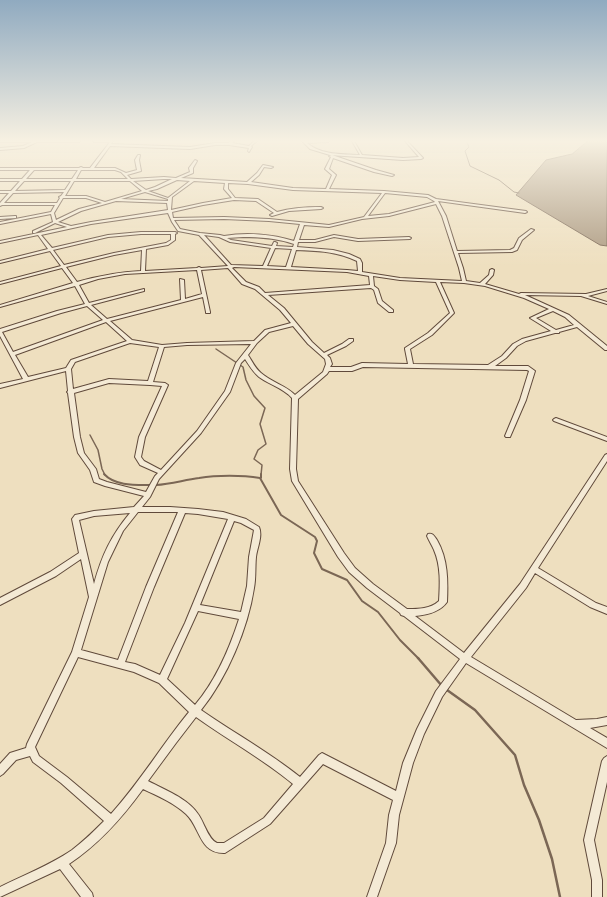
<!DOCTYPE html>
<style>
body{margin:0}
canvas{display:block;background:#eedfbf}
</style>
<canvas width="607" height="897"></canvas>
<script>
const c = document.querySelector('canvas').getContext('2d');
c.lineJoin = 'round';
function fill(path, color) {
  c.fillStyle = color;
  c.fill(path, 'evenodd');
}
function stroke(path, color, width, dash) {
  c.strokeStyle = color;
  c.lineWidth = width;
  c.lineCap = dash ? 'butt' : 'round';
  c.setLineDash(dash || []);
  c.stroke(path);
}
const water = new Path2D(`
 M588 141H607V246L600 245 516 195 546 160 572 154Z`);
const streamFar3 = new Path2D(`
 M466 141 469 147 465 151 470 166 499 180 514 192 519 193`);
const streamFar2 = new Path2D(`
 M216 349 243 367 246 380 254 396 265 408 260 424 266 444 258 450 254 459 262 465 261 475
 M90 435 98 450 102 469 105 475`);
const streamFar1 = new Path2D(`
 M104 474C115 486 135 485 150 485
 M261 478V474
 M156 485C171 484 184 480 199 478 217 475 242 475 260 478L281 515 315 537 317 541 314 553 322 569 347 580 362 601 378 612 400 640 419 659`);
const stream = new Path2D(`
 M418 658 442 686
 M447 690 475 710 515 755 524 785 539 820 552 859 560 897`);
const street = new Path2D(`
 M0 141H80L79 142H37L24 148 0 150V148L23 146 32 142H0Z
 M93 141H113L111 144 190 147 215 143H228L231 141H234L232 143 249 146 254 141H257L251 146 252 147 249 152 248 151 249 148 229 145H215L190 149 110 146 94 168H115L126 173 137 170 135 160 138 155H140L139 160 141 171 127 175 131 179 164 177 176 178 190 172 189 168 195 160 197 161 193 168V173L181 178 247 182 257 173 263 165 273 167 271 168 264 167 259 175 251 182 293 188 326 189 332 175 325 169 331 157 329 156 332 155 376 170 394 175 392 176 374 172 333 158 329 169 336 175 329 189 384 191 428 195 436 199 526 211 527 212 525 213 438 201 446 216 457 251 510 250 514 248 519 238 531 229 534 230 522 240 517 250 512 252 458 253 463 268 466 281 480 283 489 275 490 270 492 269 494 270 493 275 485 284 519 294 521 293 586 294 607 289V291L588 296 607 302V304L581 296 525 295 569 315 607 346V350H605L577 327 559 332V333H555L526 341 517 346 506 358 495 366H528L535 371 526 400 510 437H506L505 436 520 400 529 371 527 370 363 367 352 371H329L327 374 298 399 296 469 298 481 344 553 355 568 373 584 407 609C419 609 430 609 439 601 440 584 441 566 434 550 432 545 429 541 427 536L428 534C433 533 434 536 437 540 448 559 448 581 447 602 440 612 427 615 415 616L464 653 520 584 605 455 607 454V461L538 568 596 603 607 607V614L590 607 535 573 526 588 471 657 576 720 597 719 607 717V725L590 728 607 738V748L466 663 442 697 424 734 413 763 399 815 396 843 377 897H367L386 843 389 815 393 800 323 764 270 824 225 853C199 854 201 828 186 814 174 803 158 796 143 789 122 818 99 844 69 864L92 893 93 897H81L60 869 0 897V887C24 875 50 865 72 850 84 841 94 831 104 821L61 783 33 762 30 756 16 760 3 774 0 776V764L10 753 26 748 27 744 72 652 89 597 81 559 56 576 0 605V598L50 572 79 553 72 519 75 515 94 511 134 507 144 496 105 486 94 482 90 470 78 453 74 437 68 393 67 392 68 391 66 371 0 388V384L23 379 0 336V329L57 311 85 304 75 286 0 307V305L73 283 62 268 0 284V282L61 266 50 251 0 263V261L48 249 38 235 0 243V241L67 227 55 223 35 233H33V231L53 222 51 214 0 224V222L51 212 55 205H2L0 206V203L9 193H0V191H11L20 181H0V179H22L30 170H0V168H79L81 167 83 168H90L110 142H94ZM34 170H78L72 179H26ZM81 170H115L121 172 128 179H76ZM164 179H172L155 187 146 190 133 181ZM177 180 190 181 168 198 148 191 157 189ZM24 181H71L65 190 15 191ZM74 181H130L142 191 105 202 86 196H65ZM194 181 225 183 224 189 232 198 203 203 171 210 172 197ZM228 183 248 184 293 190 382 193 364 217 329 225 269 219 224 217 173 218 172 212 203 205 234 200 256 201 274 213 270 215 272 216 289 211 321 209 323 208 321 207C306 207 291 208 277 212L258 199 235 198 228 189ZM64 192 61 196 59 197 60 198 57 203H4L13 193ZM145 192 168 199V201L121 199ZM385 193 427 197 434 201 435 202 389 214 368 216ZM63 198H86L102 203 79 209 56 220 54 213ZM116 201 167 203 168 210 91 222 71 226 58 222 81 211ZM436 204 442 216 459 268 462 281 400 278 362 272V263L360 259 349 254 333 250 297 247 298 242H315L334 237 358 241 410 239 411 238 409 237 358 239 334 235 315 240H299L304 225 329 227 362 219 389 216ZM168 213 172 222 178 231 199 235 228 266 201 268 199 267 197 268 145 271 146 249 168 245 175 240V234L177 233 175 232H141L108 235 52 248 41 235 91 224ZM224 219 269 221 300 224 294 241C272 234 246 232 224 236L220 235 200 233 180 229 174 220ZM141 234H171V240L166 243 114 253 64 265 53 250 108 237ZM204 235 219 237 230 242 271 248 263 266 231 265ZM243 237C260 237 277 238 294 244L293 247 276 246 277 243 275 242H274L272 246 231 240 227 238ZM275 248 292 249 286 267 267 266ZM142 250 141 271C119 272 98 276 77 282L66 267 114 255ZM296 250C319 251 336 251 357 261L358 271 347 270 291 267ZM234 267 347 272 369 276 370 285 265 293 259 287 246 282 232 268ZM228 268 242 284 255 289 280 310 291 323 265 330 254 341 187 343 162 345 132 340 110 321 203 297 206 312V313H210V312L201 270ZM197 270 202 294 185 299 184 280 180 279 181 300 107 319 91 305 144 291V289L89 303 79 285 98 279 125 274ZM373 276 400 280 436 282 450 313 428 333 405 348V349L408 364 362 363 351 367H330L332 364 330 358 327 355 346 346 353 341V339H349L342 344 324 353 312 342 284 308 268 295 371 288 374 290 378 303 389 312H393V310L382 301 378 289 374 286ZM440 282 464 283 485 286 524 298 549 309 530 318 551 331 522 339 513 344 502 356 488 365 413 364 410 349 432 335 454 313ZM87 306 103 320 13 352 2 332 61 313ZM553 311 565 317 574 325 556 330 536 318ZM106 322 127 341 71 360 66 368 28 377 15 355ZM293 326 308 344 325 359 326 364 323 372 295 395C285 385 271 382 261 373 255 368 252 361 248 355L257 343 269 332ZM130 343 159 347 148 381 109 379 73 389 71 369 75 362ZM251 344 236 363 225 391 197 431 161 470 144 461 141 457 145 437 168 385 165 383 153 382 164 347 187 345ZM245 359C249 365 253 372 259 377 270 385 283 388 292 398L290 469 292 481 338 557 349 572 367 588 400 613 401 615 404 616 460 659 436 691 417 729 403 763 396 791 322 753 319 755 300 777C269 752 234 733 201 710 227 678 248 628 254 588 256 578 255 567 256 557 257 548 263 536 259 527L246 519 223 512 198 509 170 507H142L150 497 159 479 201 433 230 392 241 363ZM109 383 150 385 162 386 139 437 135 457 140 465 158 473 155 476 146 492 107 482 99 479 96 469 84 453 80 437 74 393ZM138 512H178L146 587 118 660 81 650 108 562 123 531ZM130 513C111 536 102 555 94 584L79 520 94 516ZM185 513 198 514 228 519 185 623 160 675 135 664 125 662 154 587ZM234 521 241 523 254 530 249 557 247 586 241 612 200 605ZM198 611 239 619C229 650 216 680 195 705L167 679ZM78 657 134 672 159 683 189 712C162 745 140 782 111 814L67 777 39 756 35 747ZM196 717C228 740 263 759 293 784L264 818 224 843C222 843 219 843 217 843 208 839 204 822 198 814 187 798 165 790 148 781L176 743Z
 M302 141H329L328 142 307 143C321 155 342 154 360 155L352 141H354L362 155 403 158 419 157 405 141H407L423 158 421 159 403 160 330 155 310 149Z
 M15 216H16V218L0 219V217Z
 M556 418 607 437V441L554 421 553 420 554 419Z
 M607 756V782L594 840 602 880V897H592V880L584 840 602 761 604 758Z`);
fill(water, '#ad9b83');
stroke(water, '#7b6755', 1);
stroke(streamFar3, '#7b6755', 1);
stroke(streamFar2, '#7b6755', 1.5);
stroke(streamFar1, '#7b6755', 2);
stroke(stream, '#7b6755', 2.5);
stroke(street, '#604a3b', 2);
fill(street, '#f4ead5');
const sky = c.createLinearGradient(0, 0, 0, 266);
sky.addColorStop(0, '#90aac0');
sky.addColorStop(0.53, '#f7f1e2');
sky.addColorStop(1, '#f7f1e200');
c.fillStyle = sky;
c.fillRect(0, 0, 607, 266);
</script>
